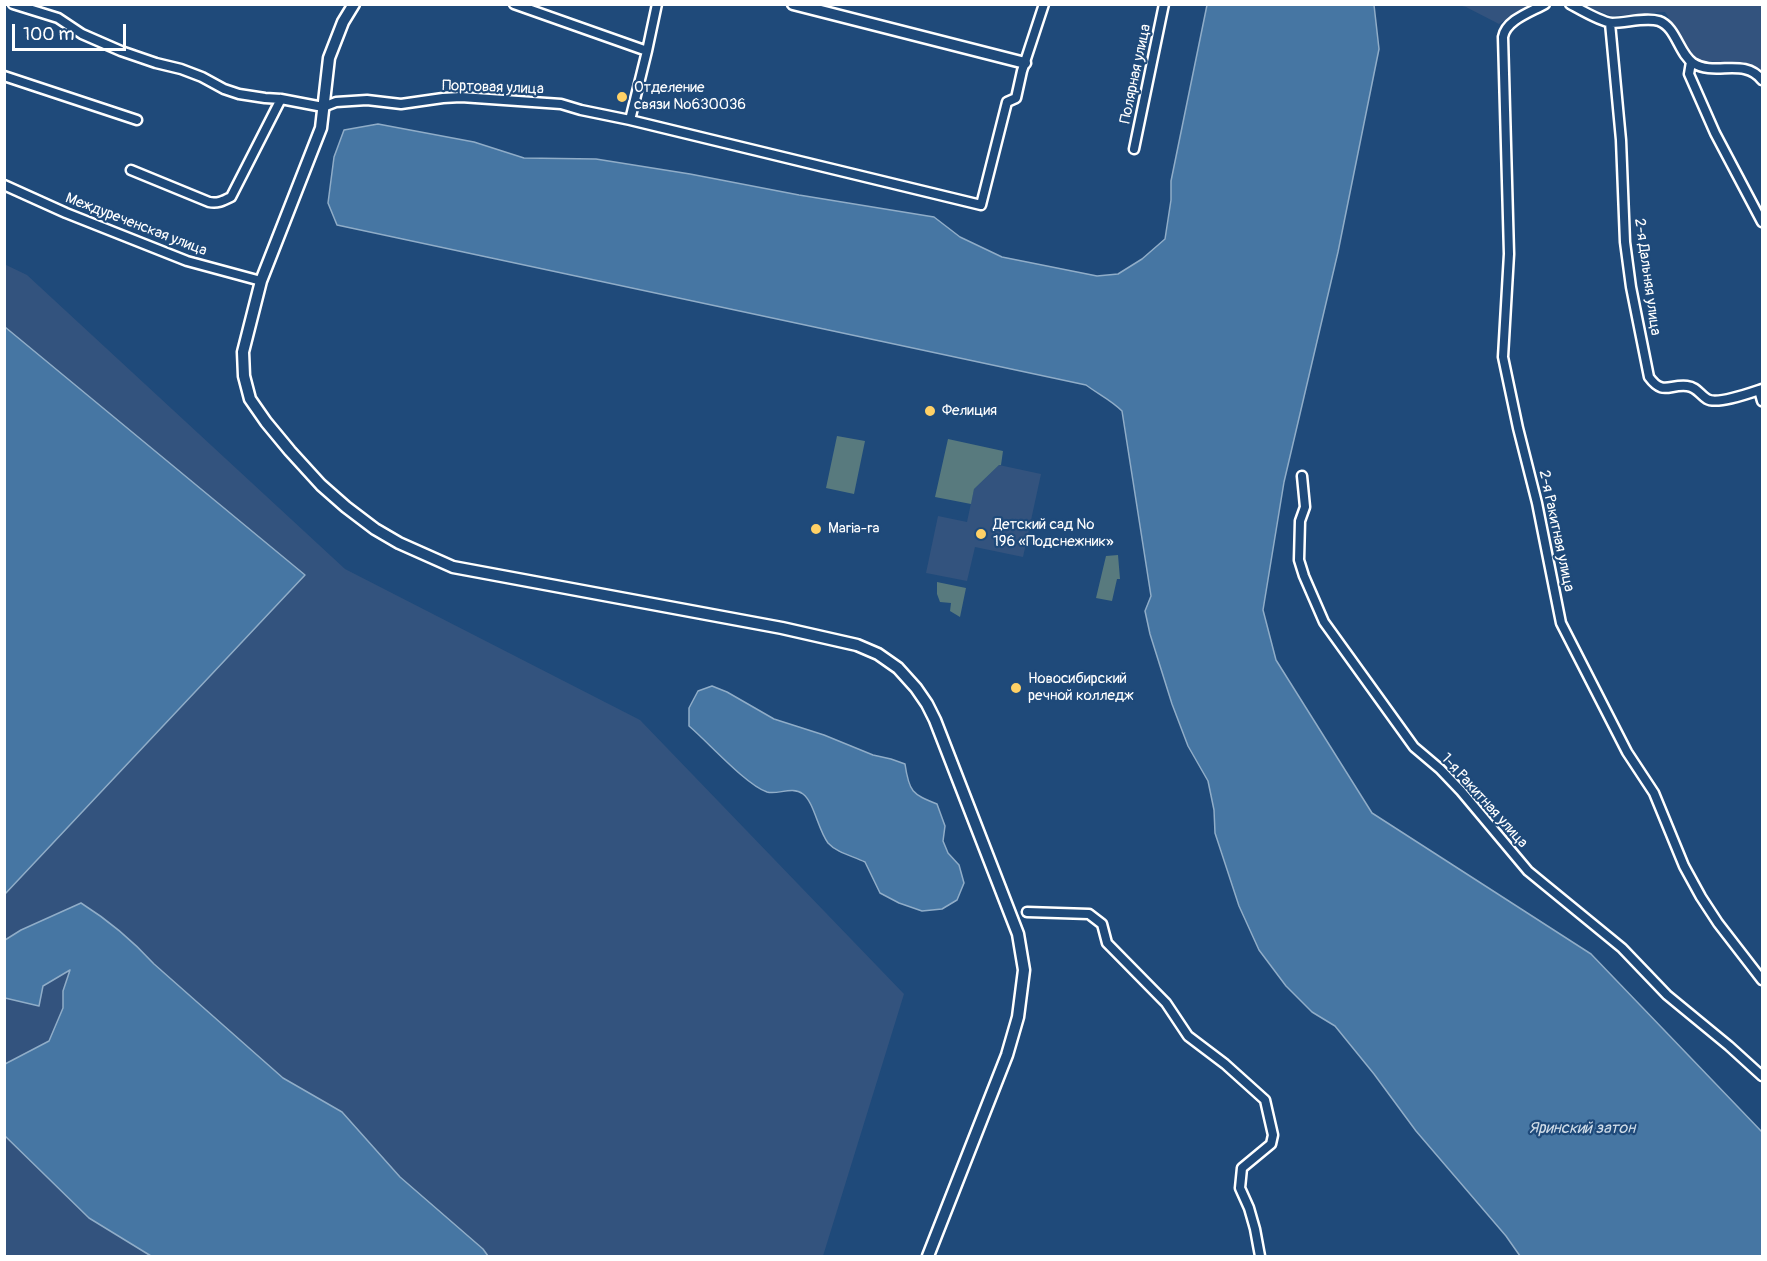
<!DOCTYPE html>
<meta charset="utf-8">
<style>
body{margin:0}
#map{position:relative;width:1767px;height:1261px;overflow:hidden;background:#1f4a7a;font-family:Pangolin,sans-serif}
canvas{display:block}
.frame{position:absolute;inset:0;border:6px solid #fff;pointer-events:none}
.scale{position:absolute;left:12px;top:24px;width:114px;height:27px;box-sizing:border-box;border:3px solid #fff;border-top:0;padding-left:8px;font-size:18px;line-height:21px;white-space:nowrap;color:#fff;-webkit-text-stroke:4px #1f4a7a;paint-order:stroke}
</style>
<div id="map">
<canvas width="1767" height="1261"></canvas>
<div class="frame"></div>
<div class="scale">100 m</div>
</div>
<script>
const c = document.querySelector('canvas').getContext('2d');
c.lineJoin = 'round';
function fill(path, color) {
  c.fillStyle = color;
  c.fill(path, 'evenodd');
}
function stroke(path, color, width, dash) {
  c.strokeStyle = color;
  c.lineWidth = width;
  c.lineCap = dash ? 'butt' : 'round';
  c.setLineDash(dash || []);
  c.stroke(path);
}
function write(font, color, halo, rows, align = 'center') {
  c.font = font + ' Pangolin,sans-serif';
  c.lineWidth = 4.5;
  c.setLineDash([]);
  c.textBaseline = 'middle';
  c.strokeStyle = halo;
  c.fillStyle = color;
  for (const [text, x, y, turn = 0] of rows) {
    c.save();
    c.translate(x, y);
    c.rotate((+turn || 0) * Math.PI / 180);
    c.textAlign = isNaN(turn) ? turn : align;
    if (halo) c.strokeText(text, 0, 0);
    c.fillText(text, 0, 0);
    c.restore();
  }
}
const built = new Path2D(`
 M1458 5H1530L1499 24 1466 7Z
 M1582 5H1762V76L1751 65 1695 60 1665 12 1612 16Z
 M4 264 27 275 345 569 640 720 904 994 823 1256H5Z
 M999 465 1041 474 1023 557 975 547 967 581 926 573 938 516 967 522 974 489Z`);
const green = new Path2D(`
 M837 436 865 441 854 494 826 488Z
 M948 439 1003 451 1001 465H999L974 489 971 504 935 497Z
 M1118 555 1120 579H1117L1112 601 1096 598 1106 556Z
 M937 582 966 588 960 617 950 611 951 603 940 602 937 594Z`);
const water = new Path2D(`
 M1207 5H1374L1379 49 1338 252 1284 482 1263 610 1276 660 1372 813 1591 954 1762 1132V1256H1520L1506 1236 1416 1131 1374 1074 1335 1026 1312 1012 1286 986 1259 950 1239 906 1215 833 1214 810 1208 781 1188 746 1172 704 1150 634 1145 611 1151 596 1122 411C1111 400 1098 394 1086 385L337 225 328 203 334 157 344 130 378 124 474 142 524 158 596 159 690 174 799 195 934 217 960 237 1002 257 1097 276 1118 274 1142 259 1165 239 1171 200V181Z
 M5 327 305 575 5 894H4Z
 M712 686 727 692 774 719 824 735 873 755 891 759 905 764C909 792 912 794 937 804L945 826 943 841 948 853 959 865 964 883 957 900 942 909 922 911 899 903 880 893 865 862C853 856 837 853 828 843 818 830 814 802 803 794 792 786 778 795 767 792 746 785 708 742 689 726V708L698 691Z
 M81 903C108 920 133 941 154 964L283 1078 342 1112 400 1177 483 1249 488 1256H151L89 1218 4 1135 5 1064 49 1041 63 1008V991L70 970 43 986 39 1006 5 998V940L21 930Z`);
const street = new Path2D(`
 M13 4 58 18 82 34 121 51 156 63 181 69 202 77 224 89 239 94 265 98 281 99 323 107 336 102 367 100 401 104 443 98 461 97 561 104 581 110 630 120 981 205 1007 102 1016 98 1022 71 1044 4
 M514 4 647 51
 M1545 4C1531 12 1506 20 1503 37L1509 254 1503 357 1518 428 1537 503 1561 623 1627 752 1654 793 1684 866 1701 897 1718 923 1762 980
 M1570 4C1581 10 1601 22 1612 23 1627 23 1645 17 1659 21 1676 27 1679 54 1693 63 1715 77 1744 57 1762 80
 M1610 23 1621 140 1625 242 1631 287 1649 377C1663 396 1669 384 1687 386 1697 387 1699 394 1707 399 1717 405 1750 393 1762 389
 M1691 62 1689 74 1715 133 1762 222
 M4 76 137 120
 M630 120 647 51 657 4
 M1134 149 1164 4
 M131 170 209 202C217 204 223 201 231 197L281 99
 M4 185 66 213 187 261 261 281
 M1759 390 1762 401
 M1302 476 1305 507 1300 521 1299 560 1304 576 1324 622 1414 747 1440 769 1461 791 1528 871 1622 948 1667 995 1729 1046 1762 1076
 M1027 912 1089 914 1102 924 1107 943 1166 1003 1188 1036 1225 1064 1265 1100 1273 1135 1271 1144 1242 1168 1240 1188 1249 1208 1255 1229 1260 1256`);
const secondary = new Path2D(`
 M354 4 343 22 329 58 321 128 261 281 243 352 244 376 250 399 266 422 290 451 321 485 346 507 375 529 399 543 453 567 782 628 857 645 878 654 898 668 916 688 927 704 935 720 1018 934 1024 970 1018 1017 1007 1055 928 1256
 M793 4 1025 63`);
const markers = [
 [622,97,6,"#ffd166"],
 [930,411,6,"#ffd166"],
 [816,529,6,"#ffd166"],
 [981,534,6,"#ffd166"],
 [1016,688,6,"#ffd166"]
];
const streetNames = [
 ["Полярная улица",1136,74,-78],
 ["Портовая улица",493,88,2],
 ["Междуреченская улица",136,225,21],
 ["2-я Дальняя улица",1647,277,82],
 ["2-я Ракитная улица",1556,531,78],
 ["1-я Ракитная улица",1484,801,48]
];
const poiNames = [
 ["Отделение",634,88],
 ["связи №630036",634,105],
 ["Фелиция",942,411],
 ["Детский сад №",993,525],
 ["196 «Подснежник»",993,542],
 ["Maria-ra",828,529],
 ["Новосибирский",1028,679],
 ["речной колледж",1028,696]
];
const waterNames = [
 ["Яринский затон",1582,1129]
];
fill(built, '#33537e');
fill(green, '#587a7e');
fill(water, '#4676a3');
stroke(water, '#90adc8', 1.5);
stroke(street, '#fff', 13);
stroke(secondary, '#fff', 15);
stroke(street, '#1f4a7a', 8);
stroke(secondary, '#1f4a7a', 10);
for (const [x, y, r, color] of markers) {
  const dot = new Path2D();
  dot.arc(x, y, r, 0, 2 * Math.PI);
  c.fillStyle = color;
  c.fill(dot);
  stroke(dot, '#1f4a7a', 2);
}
write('15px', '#fff', '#1f4a7a', streetNames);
write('15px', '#fff', '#1f4a7a', poiNames, 'left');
write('italic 16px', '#d1dde8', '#1f4a7a', waterNames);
</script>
